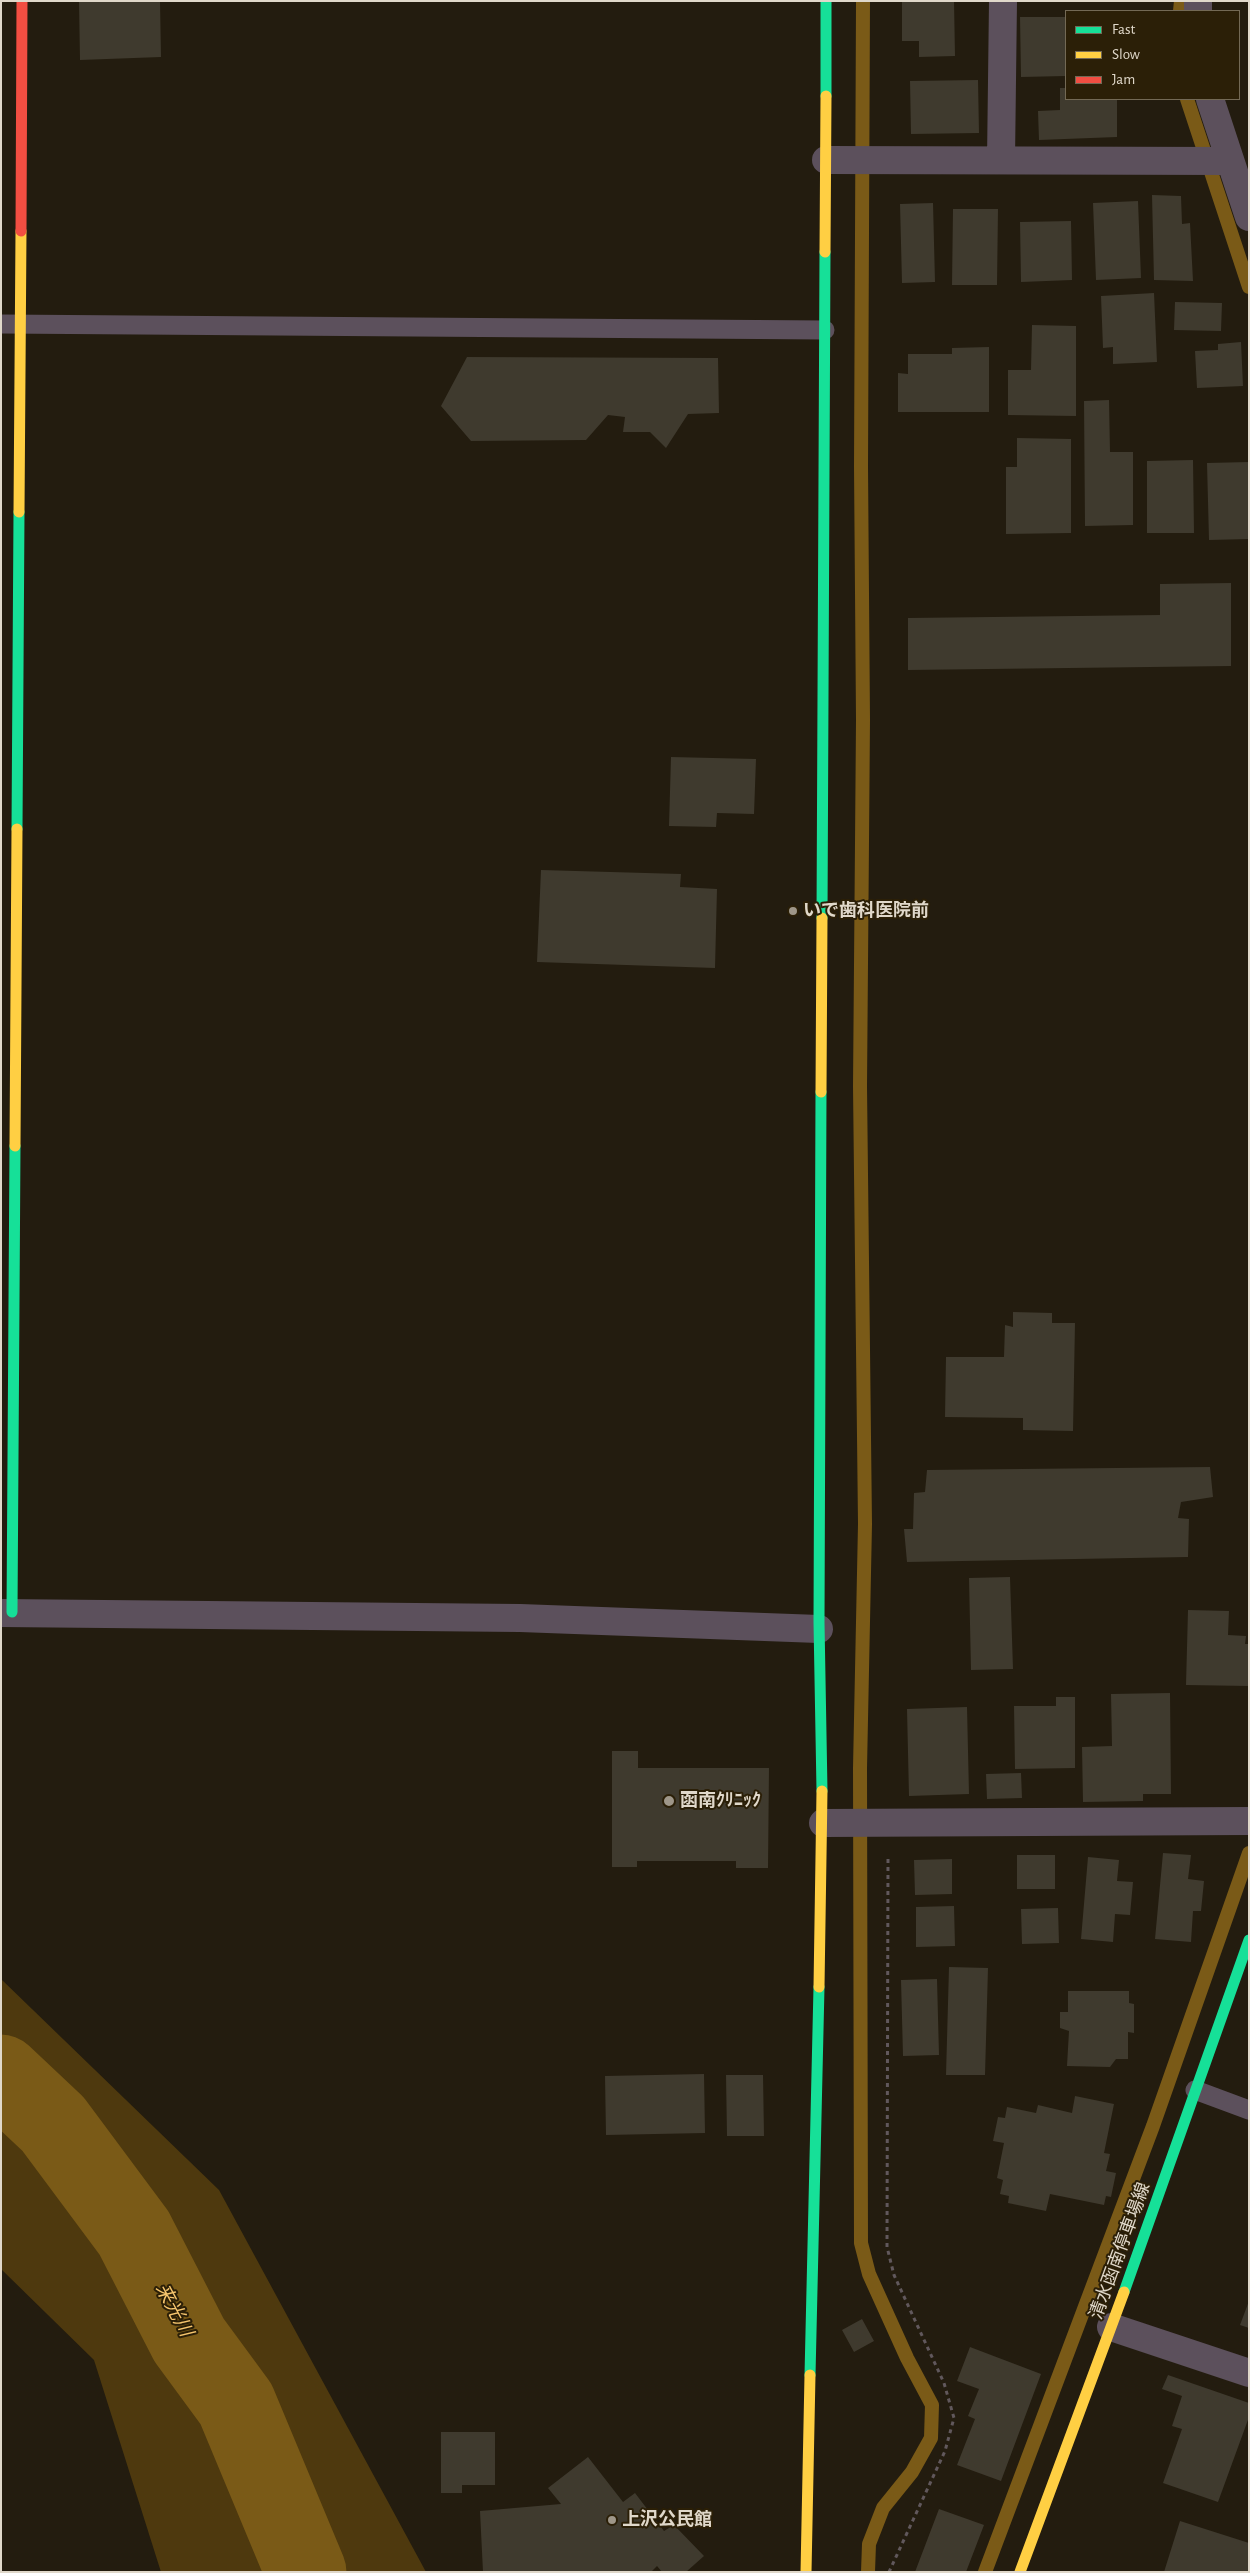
<!DOCTYPE html>
<meta charset="utf-8">
<style>
body{margin:0}
#map{position:relative;width:1250px;height:2573px;overflow:hidden;background:#231c0f;font-family:"Alegreya Sans",sans-serif}
canvas{display:block}
.frame{position:absolute;inset:0;border:2px solid #e0d8ca;pointer-events:none}
.legend{position:absolute;left:1065px;top:10px;width:175px;height:90px;box-sizing:border-box;background:#2b1f07;border:1px solid #736955;margin:0;padding:6px 9px;list-style:none;font-size:15px;color:#e0d8ca}
.legend li{display:flex;align-items:center;gap:10px;height:25px}
.legend b{width:25px;border:1px solid #736955}
</style>
<div id="map">
<canvas width="1250" height="2573"></canvas>
<div class="frame"></div>
<ul class="legend">
<li><b style="height:6px;background:#16e098"></b>Fast</li>
<li><b style="height:6px;background:#ffcf43"></b>Slow</li>
<li><b style="height:6px;background:#f24e42"></b>Jam</li>
</ul>
</div>
<script>
const c = document.querySelector('canvas').getContext('2d');
c.lineJoin = 'round';
function fill(path, color) {
  c.fillStyle = color;
  c.fill(path, 'evenodd');
}
function stroke(path, color, width, dash) {
  c.strokeStyle = color;
  c.lineWidth = width;
  c.lineCap = dash ? 'butt' : 'round';
  c.setLineDash(dash || []);
  c.stroke(path);
}
function write(font, color, halo, rows, align = 'center') {
  c.font = font + ' "Alegreya Sans","Noto Sans JP",sans-serif';
  c.lineWidth = 4;
  c.setLineDash([]);
  c.textBaseline = 'middle';
  c.strokeStyle = halo;
  c.fillStyle = color;
  for (const [text, x, y, turn = 0] of rows) {
    c.save();
    c.translate(x, y);
    c.rotate((+turn || 0) * Math.PI / 180);
    c.textAlign = isNaN(turn) ? turn : align;
    if (halo) c.strokeText(text, 0, 0);
    c.fillText(text, 0, 0);
    c.restore();
  }
}
const green = new Path2D(`
 M1 1979 219 2190 426 2572H161L94 2360 1 2269Z`);
const stream = new Path2D(`
 M863 1 861 466 863 720 860 1086 865 1524 860 1768 861 2243 869 2274 907 2358 932 2405 931 2438 912 2472 883 2508 869 2544 868 2572
 M1180 11 1181 1
 M1187 99 1249 287
 M985 2572 1153 2126 1249 1853`);
const river = new Path2D(`
 M1 2075 53 2124 134 2233 189 2340 236 2404 306 2572`);
const building = new Path2D(`
 M79 1H160L161 57 80 60Z
 M902 1H954L955 56 919 57V41H902Z
 M1020 17H1066V76L1021 77Z
 M978 80 979 133 911 134 910 81Z
 M1060 88H1066V99H1117V137L1039 140 1038 111 1060 110Z
 M1152 195 1181 196 1182 224 1190 223 1193 281 1154 280Z
 M1138 201 1141 278 1096 280 1093 203Z
 M933 203 935 282 902 283 900 204Z
 M953 209H998L997 285H952Z
 M1071 221 1072 280 1021 282 1020 222Z
 M1154 293 1157 362 1113 364V347L1103 348 1101 296Z
 M1175 302 1222 303 1221 331 1174 330Z
 M1032 325 1076 326V416L1008 415V370H1031Z
 M1241 342 1243 386 1197 388 1195 351 1218 350V344Z
 M989 347V412H898V373L908 374V354H952V348Z
 M467 357 718 358 719 413 688 414 666 448 650 432H623L625 417 608 415 586 440 471 441 441 406Z
 M1109 400 1110 452H1133V525L1085 526 1084 401Z
 M1017 438 1071 439V533L1006 534V467H1017Z
 M1193 460 1194 533H1147V461Z
 M1249 462V539L1209 540 1207 463Z
 M1231 583V666L908 670V618L1160 615V584Z
 M671 757 756 759 754 814 717 813 716 827 669 826Z
 M541 870 681 874 680 887 717 889 715 968 537 962Z
 M1013 1312 1052 1313V1323H1075L1073 1431 1023 1430V1418L945 1417 946 1357H1004L1005 1325 1013 1327Z
 M1210 1467 1213 1497 1181 1502 1178 1518 1189 1519 1188 1557 907 1562 904 1529H913L914 1493 925 1492 927 1470Z
 M1010 1577 1013 1669 971 1670 969 1578Z
 M1188 1610 1229 1611 1228 1635 1246 1636 1245 1644H1249V1686L1186 1685Z
 M1170 1693 1171 1794H1143V1801L1083 1802 1082 1747 1112 1746 1111 1694Z
 M1056 1697H1075V1768L1015 1769 1014 1706H1056Z
 M967 1707 969 1794 909 1796 907 1709Z
 M612 1751H638V1768H769L768 1868H736V1861H637V1867H612Z
 M1021 1773 1022 1798 987 1799 986 1774Z
 M1163 1853 1191 1855 1188 1879 1204 1881 1201 1911H1193L1191 1942 1155 1939Z
 M1017 1855H1055V1889H1017Z
 M1088 1857 1119 1860 1117 1881 1133 1882 1130 1915 1115 1914 1113 1942 1081 1939Z
 M952 1859V1894L915 1895 914 1860Z
 M954 1906 955 1946 916 1947V1907Z
 M1058 1908 1059 1943 1022 1944 1021 1909Z
 M949 1967 988 1968 985 2075H946Z
 M937 1979 939 2055 903 2056 901 1980Z
 M1068 1991H1129V2003L1134 2004V2033L1128 2032V2059H1116L1110 2067 1067 2066 1069 2031 1060 2028V2012H1068Z
 M704 2074 705 2133 606 2135 605 2076Z
 M726 2075H763L764 2136H727Z
 M1075 2096 1114 2104 1104 2153 1110 2154 1106 2171 1116 2173 1111 2197 1106 2196 1104 2205 1050 2194 1046 2211 1008 2203 1009 2196 1000 2194 1003 2180 997 2178 1004 2143 993 2141 998 2117 1005 2118 1007 2107 1036 2113 1038 2105 1072 2113Z
 M1249 2301V2328L1240 2325Z
 M862 2319 874 2341 854 2352 842 2330Z
 M970 2347 1041 2374 1001 2481 957 2465 975 2419 968 2416 979 2389 957 2381Z
 M1168 2375 1249 2403V2417L1218 2502 1163 2483 1182 2429 1172 2426 1182 2396 1162 2389Z
 M441 2432H495V2485H462V2493H441Z
 M588 2457 623 2502 635 2493 664 2531 674 2525 704 2556 686 2572H662L657 2566 651 2572H483L480 2511 561 2504 548 2488Z
 M939 2509 984 2525 966 2572H915Z
 M1180 2521 1249 2543V2572H1164Z`);
const path = new Path2D(`
 M888 1859 887 2247 894 2275 944 2383 954 2418 945 2451 889 2572`);
const lane = new Path2D(`
 M1 324 825 330
 M1195 2090 1249 2110`);
const street = new Path2D(`
 M1198 1V11
 M1210 99 1249 217
 M826 160 1230 161
 M1001 160 1003 1
 M1 1613 520 1618 819 1629
 M823 1823 1249 1821
 M1111 2327 1249 2373`);
const fast = new Path2D(`
 M826 96V1
 M17 829 19 512
 M822 918 825 252
 M821 1092 819 1622 822 1791
 M12 1612 15 1146
 M1124 2292 1249 1940
 M810 2375 819 1987`);
const slow = new Path2D(`
 M825 252 826 96
 M19 512 21 231
 M821 1092 822 918
 M15 1146 17 829
 M819 1987 822 1791
 M806 2572 810 2375
 M1020 2572 1124 2292`);
const jam = new Path2D(`
 M21 231 22 1`);
const markers = [
 [793,911,5,"#9e9689"],
 [669,1801,6,"#9e9689"],
 [612,2520,5,"#9e9689"]
];
const poiNames = [
 ["いで歯科医院前",803,911],
 ["函南ｸﾘﾆｯｸ",680,1801],
 ["上沢公民館",622,2520]
];
const streetNames = [
 ["清水函南停車場線",1120,2251,-70]
];
const waterNames = [
 ["来光川",174,2310,62]
];
fill(green, '#4e390e');
stroke(stream, '#7a5a17', 14);
stroke(river, '#7a5a17', 81);
fill(building, '#3f3a2e');
stroke(path, '#61585c', 3, [4, 4]);
stroke(lane, '#5c505c', 19);
stroke(street, '#5c505c', 28);
stroke(fast, '#16e098', 11);
stroke(slow, '#ffcf43', 11);
stroke(jam, '#f24e42', 11);
for (const [x, y, r, color] of markers) {
  const dot = new Path2D();
  dot.arc(x, y, r, 0, 2 * Math.PI);
  c.fillStyle = color;
  c.fill(dot);
  stroke(dot, '#2b1f07', 2);
}
write('bold 18px', '#e0d8ca', '#2b1f07', poiNames, 'left');
write('18px', '#e0d8ca', '#2b1f07', streetNames);
write('italic 19px', '#f7c66e', '#2b1f07', waterNames);
</script>
